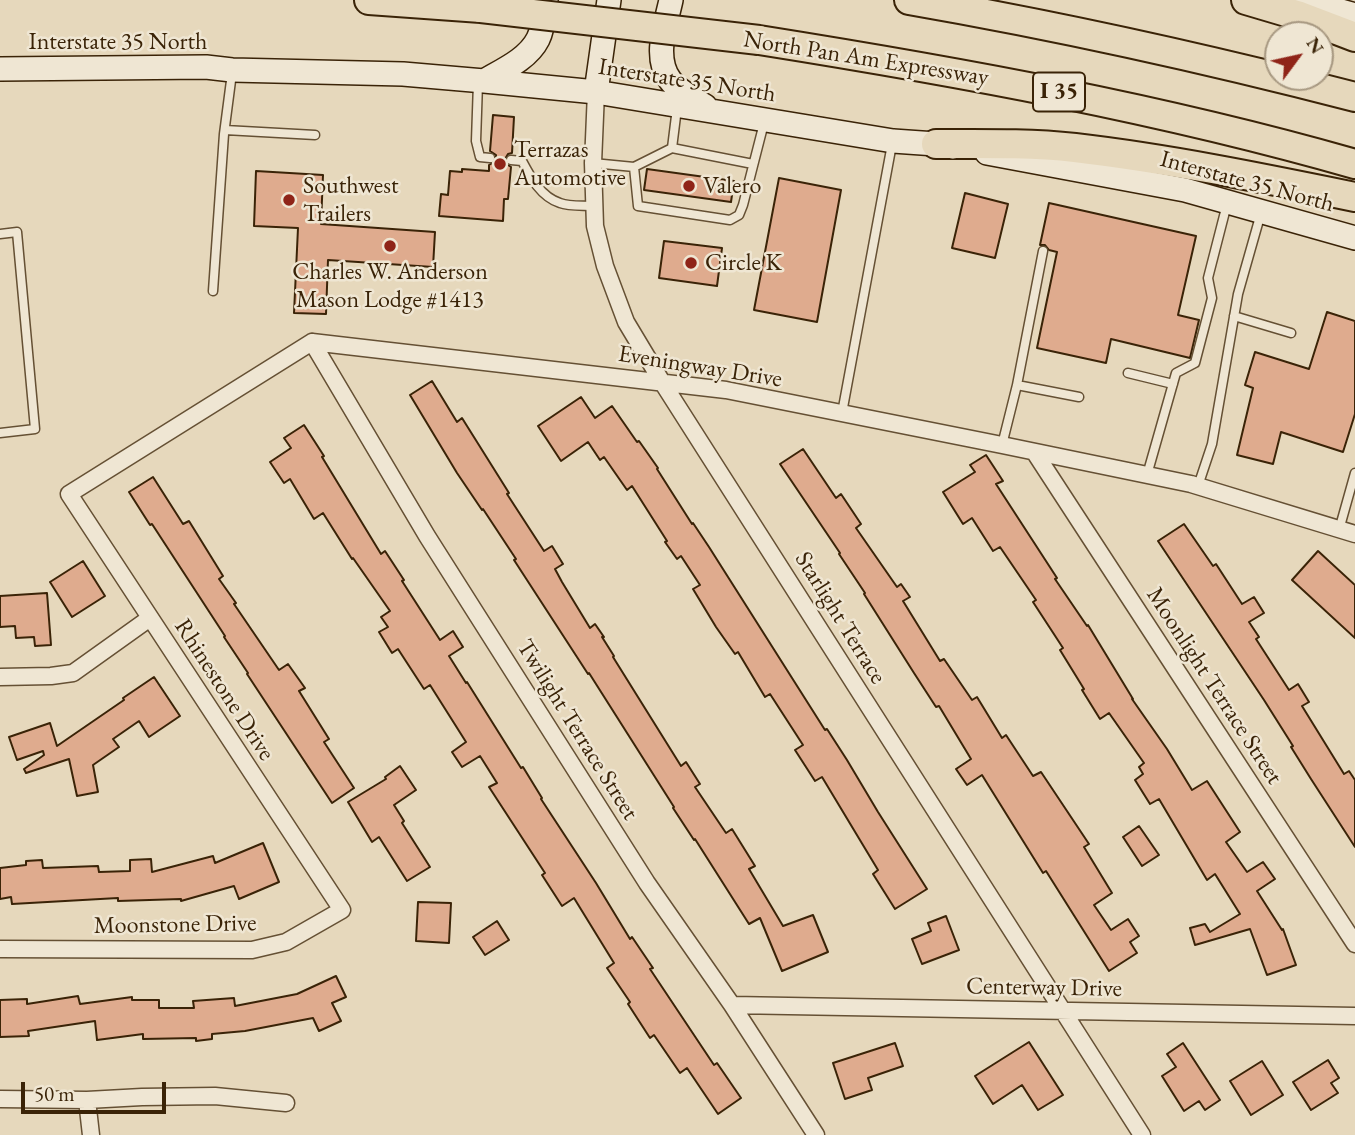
<!DOCTYPE html>
<style>
body{margin:0}
#map{position:relative;width:1355px;height:1135px;overflow:hidden;background:#e6d8bc;font-family:"EB Garamond",serif}
canvas{display:block}
.north{position:absolute;left:1264px;top:21px;width:70px;height:70px;box-sizing:border-box;background:#efe6d3;border:2px solid #a79881;border-radius:50%;rotate:57deg;font-size:19px;font-weight:700;line-height:28px;text-align:center;color:#3a2307}
.north::after{content:'';display:block;margin:auto;width:24px;height:32px;background:#8f2418;clip-path:polygon(50% 0,100% 100%,50% 72%,0 100%)}
.scale{position:absolute;left:21px;top:1082px;width:145px;height:32px;box-sizing:border-box;border:4px solid #3a2307;border-top:0;padding-left:9px;font-size:21px;line-height:24px;white-space:nowrap;color:#3a2307;-webkit-text-stroke:5px #efe6d3;paint-order:stroke}
</style>
<div id="map">
<canvas width="1355" height="1135"></canvas>
<div class="north">N</div>
<div class="scale">50 m</div>
</div>
<script>
const c = document.querySelector('canvas').getContext('2d');
c.lineJoin = 'round';
function fill(path, color) {
  c.fillStyle = color;
  c.fill(path, 'evenodd');
}
function stroke(path, color, width, dash) {
  c.strokeStyle = color;
  c.lineWidth = width;
  c.lineCap = dash ? 'butt' : 'round';
  c.setLineDash(dash || []);
  c.stroke(path);
}
function write(font, color, halo, rows, align = 'center') {
  c.font = font + ' "EB Garamond",serif';
  c.lineWidth = 5;
  c.setLineDash([]);
  c.textBaseline = 'middle';
  c.strokeStyle = halo;
  c.fillStyle = color;
  for (const [text, x, y, turn = 0] of rows) {
    c.save();
    c.translate(x, y);
    c.rotate((+turn || 0) * Math.PI / 180);
    c.textAlign = isNaN(turn) ? turn : align;
    if (halo) c.strokeText(text, 0, 0);
    c.fillText(text, 0, 0);
    c.restore();
  }
}
const building = new Path2D(`
 M493 115 514 117 512 153 508 154 505 159V163L511 167 508 199H504L503 221 439 216 441 194 448 195 450 171 462 172V169L489 171V165L496 161V155L490 151Z
 M647 169 734 181 731 202 644 190Z
 M256 171 323 175 321 224 435 232 433 267 328 260 326 314 294 313 298 228 254 226Z
 M779 178 841 190 817 322 754 310Z
 M965 193 1008 204 995 258 952 248Z
 M1049 203 1196 236 1178 315 1199 320 1190 358 1111 339 1106 363 1037 348 1057 252 1049 250 1045 245H1040Z
 M664 241 722 248 717 286 659 278Z
 M1327 312 1355 321V414L1343 452 1281 432 1273 464 1237 455 1253 388 1245 385 1255 352 1309 369Z
 M432 381 457 422 462 418 509 493 507 494 544 551 552 546 563 564 555 569 562 582 590 628 595 624 604 637H602L614 656 613 657 681 766 686 762 700 784 695 787 726 833 732 829 755 866 749 869 783 926 813 915 828 952 782 971 760 918 749 924 695 839 694 840 673 808 674 807 589 673 588 674 514 560 516 559 483 509 482 510 457 473 410 395Z
 M581 397 595 418 612 406 637 442 639 441 658 468 657 469 692 524 693 523 709 547 825 730 827 729 847 760 878 812 927 889 895 909 873 874 878 870 822 777 815 781 795 750 803 745 770 694 765 697 738 652 735 654 716 627 693 589 700 585 681 556 677 559 665 542 667 541 632 486 627 490 604 457 600 460 588 442 561 461 538 426Z
 M304 425 324 456 322 457 381 554 385 551 404 580 402 581 440 640 453 631 463 647 449 656 466 683 467 682 521 768 523 767 542 798 541 799 596 883 630 939 632 937 653 968 650 969 714 1065 717 1063 741 1098 718 1114 687 1068 680 1073 654 1035 650 1038 628 1004 630 1002 607 968 614 963 574 898 562 906 542 875 545 873 489 787 497 783 480 756 462 767 452 752 466 742 430 685 424 689 398 649 392 653 379 632 388 627 381 617 390 611 353 558 352 559 323 513 314 519 290 479 284 483 270 462 291 448 284 438Z
 M803 449 836 498 841 494 861 524 856 528 897 587 901 584 910 597 903 601 940 661 944 659 972 700 977 697 1002 738 1006 735 1033 776 1041 772 1089 844 1084 847 1112 893 1094 905 1111 930 1128 919 1139 936 1130 942 1137 953 1109 971 1046 871 1043 873 982 775 967 785 956 769 971 759 939 706 936 707 914 673 864 594 865 593 839 554 840 553 780 464Z
 M986 455 1003 481 996 484 1057 578 1055 579 1087 626 1088 625 1133 699H1132L1167 749 1192 790 1207 781 1240 832 1226 842 1247 872 1263 862 1275 879 1257 891 1282 930 1283 929 1296 965 1267 975 1250 929 1195 945 1190 928 1205 924 1210 932 1240 914 1215 874 1207 880 1159 799 1150 804 1135 780 1143 774 1139 767 1144 763 1109 713 1100 719 1082 690 1084 689 1060 650 1063 648 1033 602 1036 600 1000 547 993 551 972 518 963 524 943 492 975 472 970 465Z
 M153 477 183 524 189 521 223 576 219 579 236 603 234 604 279 670 288 664 305 688 299 691 329 739 324 742 354 788 332 803 247 674 248 673 224 637 225 636 152 524 150 525 129 492Z
 M1184 524 1213 566 1216 564 1242 604 1254 597 1264 613 1249 622 1259 637 1256 639 1289 690 1298 684 1309 702 1302 706 1344 774 1349 771 1355 780V847L1311 779 1291 747 1293 746 1264 700 1158 541Z
 M1318 551 1355 585V638L1292 580Z
 M83 561 105 596 72 617 50 582Z
 M47 593 51 645 35 646 34 637 16 638 15 626 0 627V596Z
 M154 677 180 716 149 737 139 721 113 739 119 747 93 765 98 792 77 796 69 759 26 773 24 769 44 755 43 751 17 760 9 737 50 723 57 746 124 700 123 698Z
 M400 766 416 790 394 805 404 821 402 823 430 867 407 881 379 837 372 842 348 802 386 779 385 777Z
 M1139 826 1159 855 1142 866 1123 837Z
 M263 843 279 882 239 899 234 886 181 901V899L118 901V898L12 904 11 897 0 899V868L26 865V861L42 860 43 868 98 866 99 872 130 871V860L151 859 152 872 213 856 215 863Z
 M418 902 451 903 449 943 416 941Z
 M946 916 959 950 922 964 912 939 931 931 928 923Z
 M497 921 509 940 485 955 473 937Z
 M336 976 346 997 332 1003 341 1021 319 1031 313 1018 245 1031 212 1034V1039L196 1041V1038L143 1039V1034L97 1040 95 1021 28 1031 29 1036 0 1037V1000L27 999V1004L78 996 80 1004 132 997V1000H159V1008H194L193 1001 234 998 235 1006 297 994Z
 M1029 1042 1063 1095 1038 1110 1022 1085 993 1104 975 1076Z
 M895 1043 903 1066 868 1078 872 1090 845 1099 833 1063Z
 M1183 1043 1220 1100 1205 1110 1199 1101 1184 1111 1162 1076 1176 1067 1167 1054Z
 M1328 1060 1339 1078 1331 1083 1338 1093 1311 1110 1293 1082Z
 M1262 1061 1283 1095 1251 1115 1230 1081Z`);
const service = new Path2D(`
 M478 83 476 141 480 157 490 158
 M225 130 315 135
 M672 148 753 164
 M511 160 522 161C531 178 541 197 560 203 570 207 584 205 595 206
 M593 163 634 167 638 206 730 220 739 215 743 205 764 123
 M634 167 672 148 677 108
 M0 234 17 232 35 429 0 433
 M213 291 224 134 232 73
 M1234 316 1291 333
 M1128 373 1173 384
 M1017 385 1079 397
 M842 413 892 144
 M1002 445 1017 385 1043 251
 M1147 475 1176 373 1195 363 1212 298 1208 278 1227 204
 M1198 486 1212 444 1238 294 1261 213
 M1339 530 1355 473`);
const minor = new Path2D(`
 M596 92 593 163 595 226 605 266 626 322 662 382 1142 1135
 M312 342 427 536 647 883 732 1005 816 1135
 M1035 453 1355 944
 M0 677 51 676 73 673 150 618
 M0 949 252 950 286 942 342 910 69 494 312 342 726 390 1002 445 1191 484 1355 534
 M732 1005 1355 1016
 M0 1099 87 1100 142 1097 215 1096 286 1103
 M87 1100 91 1135`);
const secondary = new Path2D(`
 M671 0C666 24 653 57 670 80 678 91 694 99 705 106
 M1302 0 1355 15
 M0 69 206 67 232 70 403 74 484 81 596 92 893 141 936 144 953 147
 M484 81C503 70 528 59 538 39 544 27 544 13 546 0
 M596 92 609 0
 M987 153 1185 190 1355 238`);
const motorway = new Path2D(`
 M369 0 481 8
 M909 0C1059 26 1208 59 1355 97
 M1246 0 1300 16 1355 37
 M759 40C960 72 1159 108 1355 164
 M936 144C982 144 1029 143 1075 148 1169 159 1262 178 1355 197`);
const motorwayBridge = new Path2D(`
 M481 8 759 40`);
const markers = [
 [500,164,7,"#8f2418"],
 [689,186,7,"#8f2418"],
 [289,200,7,"#8f2418"],
 [390,246,7,"#8f2418"],
 [691,263,7,"#8f2418"]
];
const shields = [
 [1059,92,52]
];
const shieldNames = [
 ["I 35",1059,92]
];
const streetNames = [
 ["Interstate 35 North",118,42],
 ["North Pan Am Expressway",866,59,9],
 ["Interstate 35 North",687,81,9],
 ["Interstate 35 North",1247,182,15],
 ["Eveningway Drive",700,367,9],
 ["Starlight Terrace",840,618,58],
 ["Moonlight Terrace Street",1214,686,57],
 ["Rhinestone Drive",224,690,57],
 ["Twilight Terrace Street",577,730,58],
 ["Moonstone Drive",175,925,-1],
 ["Centerway Drive",1044,988,1]
];
const poiNames = [
 ["Terrazas",514,150],
 ["Automotive",514,178],
 ["Southwest",303,186],
 ["Trailers",303,214],
 ["Valero",703,186],
 ["Circle K",705,263],
 ["Charles W. Anderson",390,272,"center"],
 ["Mason Lodge #1413",390,300,"center"]
];
fill(building, '#dfab8e');
stroke(building, '#3a2307', 2);
stroke(service, '#655034', 11);
stroke(minor, '#655034', 19);
stroke(secondary, '#3a2307', 26);
stroke(motorway, '#3a2307', 32);
stroke(service, '#efe6d3', 8);
stroke(minor, '#efe6d3', 16);
stroke(secondary, '#efe6d3', 23);
stroke(motorway, '#e6d8bc', 28);
stroke(motorwayBridge, '#3a2307', 32, []);
stroke(motorwayBridge, '#e6d8bc', 28);
for (const [x, y, r, color] of markers) {
  const dot = new Path2D();
  dot.arc(x, y, r, 0, 2 * Math.PI);
  c.fillStyle = color;
  c.fill(dot);
  stroke(dot, '#efe6d3', 2.5);
}
for (const [x, y, w] of shields) {
  const box = new Path2D();
  box.roundRect(x - w / 2, y - 19.5, w, 39, 5);
  c.fillStyle = '#efe6d3';
  c.fill(box);
  stroke(box, '#3a2307', 2);
}
write('bold 23px', '#3a2307', null, shieldNames);
write('24px', '#3a2307', '#efe6d3', streetNames);
write('24px', '#3a2307', '#efe6d3', poiNames, 'left');
</script>
